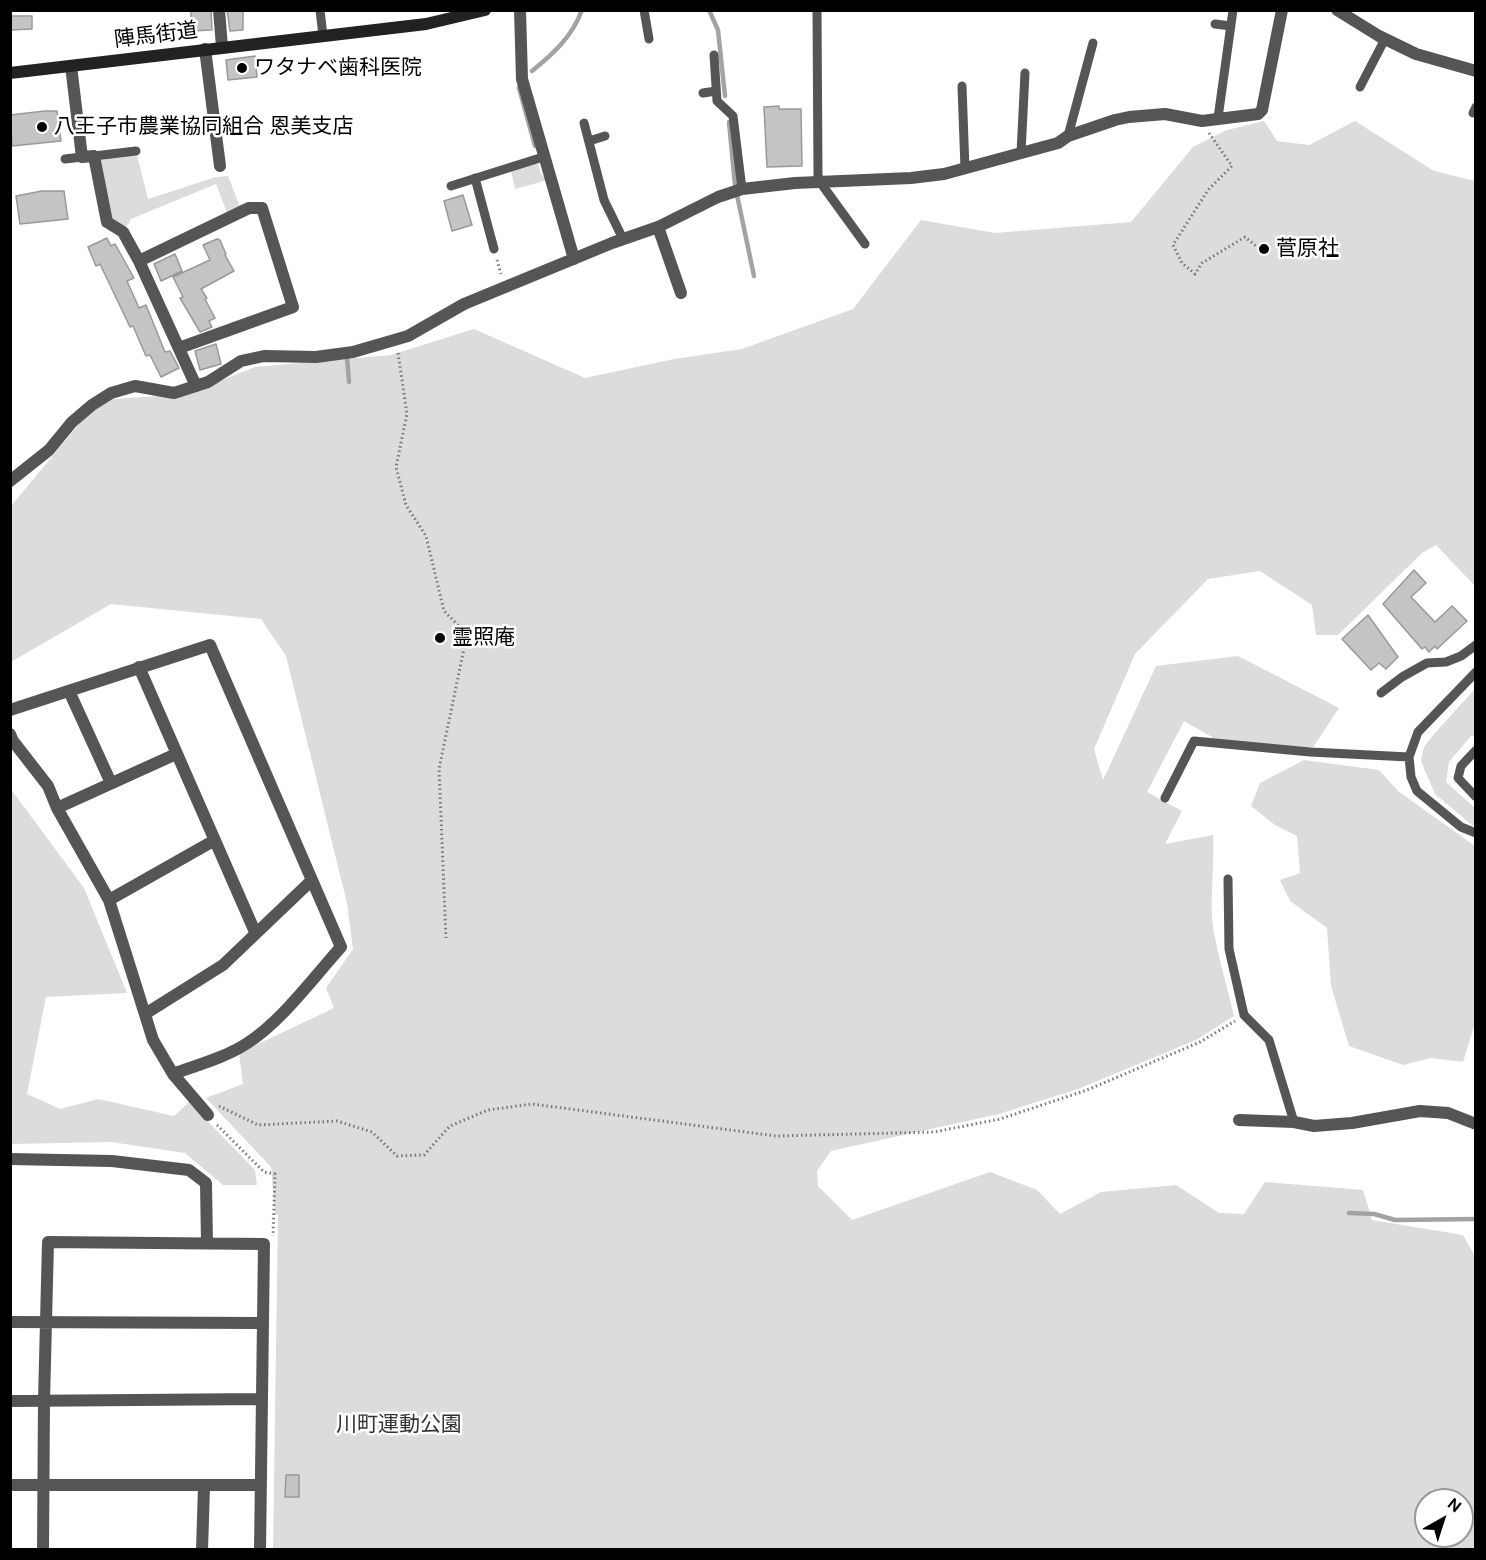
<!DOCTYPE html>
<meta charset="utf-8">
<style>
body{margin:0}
#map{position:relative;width:1486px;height:1560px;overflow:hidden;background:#fff;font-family:"DM Sans",sans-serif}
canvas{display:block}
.frame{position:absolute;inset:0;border:12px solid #000;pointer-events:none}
.north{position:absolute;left:1414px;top:1488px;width:60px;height:60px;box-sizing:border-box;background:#fff;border:2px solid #999;border-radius:50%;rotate:39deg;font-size:16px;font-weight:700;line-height:24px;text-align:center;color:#000}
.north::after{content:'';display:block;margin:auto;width:21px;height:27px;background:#000;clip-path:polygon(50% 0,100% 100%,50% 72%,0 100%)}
</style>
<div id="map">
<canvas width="1486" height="1560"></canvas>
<div class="frame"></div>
<div class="north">N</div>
</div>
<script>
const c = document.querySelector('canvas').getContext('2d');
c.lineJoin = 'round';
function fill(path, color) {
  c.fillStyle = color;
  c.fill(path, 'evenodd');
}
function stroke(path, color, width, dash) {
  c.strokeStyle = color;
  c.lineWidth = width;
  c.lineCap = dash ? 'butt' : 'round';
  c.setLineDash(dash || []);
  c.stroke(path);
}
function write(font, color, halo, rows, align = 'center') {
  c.font = font + ' "DM Sans","Noto Sans JP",sans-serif';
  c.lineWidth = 5;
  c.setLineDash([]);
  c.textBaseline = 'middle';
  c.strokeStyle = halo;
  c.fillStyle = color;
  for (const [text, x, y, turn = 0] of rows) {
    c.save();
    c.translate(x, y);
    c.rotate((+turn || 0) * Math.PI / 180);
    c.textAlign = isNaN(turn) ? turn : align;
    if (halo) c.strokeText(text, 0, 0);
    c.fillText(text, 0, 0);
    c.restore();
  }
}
const green = new Path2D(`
 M1264 121 1277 141 1309 145 1355 121 1434 171 1475 181V586L1436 545 1422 553 1338 635H1316L1312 605 1260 571 1208 579 1135 654 1094 749 1103 780 1156 666 1238 656 1339 708 1310 752 1214 743 1212 737 1184 721 1147 792 1182 811 1165 844 1213 835C1215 869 1208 905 1215 938 1220 964 1228 990 1234 1016L1196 1040 1078 1089 999 1114 831 1151 817 1171 818 1186 852 1220 990 1172 1037 1190 1060 1214 1101 1192 1176 1185 1219 1213 1244 1214 1265 1182 1363 1190 1372 1220 1463 1235 1476 1258 1475 1549H273L278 1215H275L271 1167 206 1098 243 1084 239 1053 334 1008 326 988 353 949 347 903 286 656 261 619 111 604 11 662V506L99 400 187 394 255 367 391 355 474 329 585 378 674 359 742 349 853 309 921 220 995 233 1131 222 1193 147 1227 130ZM1426 1500H1462V1536H1426Z
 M136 151 148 199 216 177 228 176 242 212 229 218 216 184 131 219 123 232 107 222 94 156Z
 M537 159 541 174 548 180 515 189 510 167Z
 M1475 689V736H1471L1449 762 1446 782 1475 808V824L1473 826 1435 794 1421 761 1424 747 1434 734Z
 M1304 760 1379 770 1398 791 1475 846V1023L1463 1062 1431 1058 1403 1065 1349 1046 1331 986 1327 928 1290 901 1280 880 1300 873 1297 836 1275 825 1251 806 1260 783Z
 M10 788 84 888 127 993 46 997 27 1094 60 1109 98 1099 174 1116 189 1102 255 1170 257 1185H223L185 1153 111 1142 11 1144Z`);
const stream = new Path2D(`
 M709 10 718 30 725 96
 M532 71C553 54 572 37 582 10
 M519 88 535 146
 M729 122 735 185
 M737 195 754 276
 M347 357 349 382
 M1349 1213 1374 1214 1395 1220 1476 1219`);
const building = new Path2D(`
 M201 10H211L212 30 191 31V11Z
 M227 10H243V30L230 31Z
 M10 16H32V29L10 30Z
 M255 56 257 77 228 80 226 60Z
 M779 106V109H801L802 166 767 167 764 107Z
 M45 111H57L61 141 12 146 10 115Z
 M42 191H64L68 219 20 224 16 196Z
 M463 195 472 225 452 231 444 201Z
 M107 238 111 246 115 244 134 278 127 281 139 308 146 305 165 352 170 351 179 368 161 377 150 355 146 356 133 326 130 327 100 264 96 266 88 247Z
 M217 239 220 240 226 254 225 255 234 271 201 289 207 298 205 299 215 318 209 321 212 327 200 332 180 298 183 297 173 277 210 260 203 245Z
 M175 254 182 271 161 281 154 264Z
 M216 344 221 364 200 370 195 351Z
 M1414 570 1426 583 1411 597 1435 622 1452 606 1467 621 1437 649 1435 646 1429 652 1425 647 1422 649 1383 604Z
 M1368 615 1398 657 1386 669 1379 663 1371 670 1342 639Z
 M286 1475H299V1497H285Z`);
const path = new Path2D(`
 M1209 133 1232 166 1208 190 1173 245 1182 263 1195 274 1202 263 1245 237 1256 246
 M497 260 501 274
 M398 353 407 414 396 467 406 505 426 536 444 611 467 634 439 769 446 938
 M219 1106 258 1125 337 1121 372 1132 397 1156 424 1155 450 1126 488 1110 532 1104 776 1136 934 1132 1000 1119 1087 1090 1200 1042 1235 1021
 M217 1125 264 1172 275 1174 273 1236`);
const service = new Path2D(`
 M320 10 323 36
 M644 10 649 39
 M817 10 818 175 820 182 865 244
 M1215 24 1231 26
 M714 55 717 101 733 116 742 189
 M962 86 965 169
 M1360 87 1385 39
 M703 93 716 91
 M1473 113 1476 107
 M1218 118 1233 10
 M584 123 604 200 623 239
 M215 128 231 125
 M1068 136 1093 43
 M589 141 605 136
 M1021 153 1025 73
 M94 156 136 151
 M65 159 82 157
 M475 178 494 249
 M451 186 543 157
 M1476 672 1418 732 1409 757 1411 777 1417 791 1461 827 1476 833
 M1381 693 1402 677 1427 663 1446 662 1461 656 1476 645
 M1476 750 1461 766 1458 778 1476 797
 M1165 798 1194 741 1310 752 1409 757
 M1228 879 1229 949 1244 1015 1269 1040 1294 1122`);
const pedestrian = new Path2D(`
 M43 1550 44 1401`);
const minor = new Path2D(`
 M219 10 222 47
 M520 10 522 79 574 259
 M1337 10 1379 36 1416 54 1476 71
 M205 49 220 166
 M71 66 82 157 94 156 107 222 123 232 139 261 196 386
 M658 227 681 293
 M139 261 249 208H262L293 307 179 348
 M10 481 49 450 72 422 92 405 111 393 135 386 174 393 208 382 241 361 264 356 316 357 353 352 408 336 464 304 612 243 658 227 718 197 742 189 795 183 911 178 944 174 1058 143 1068 136 1115 120 1129 117 1165 114 1202 121 1258 114 1262 110 1282 10
 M139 667 255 932
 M69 691 111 783
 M10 710 210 645 341 947C313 978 281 1022 246 1044 224 1058 197 1065 173 1074
 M10 734 13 741 48 786 57 808 109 900 153 1040 173 1074 208 1115
 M57 808 176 754
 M109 900 215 840
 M145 1014 223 965 312 880
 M1239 1120 1294 1122 1314 1126 1352 1123 1420 1111 1448 1113 1476 1124
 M10 1159 112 1161 189 1170 206 1183 207 1243
 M10 1322 263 1323
 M10 1401 262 1399
 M44 1401 48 1242 264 1244 260 1550
 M10 1485H261
 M202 1550 204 1487`);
const secondary = new Path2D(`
 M10 73 426 24 485 10`);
const markers = [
 [242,68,6,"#000"],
 [42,127,6,"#000"],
 [1264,249,6,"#000"],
 [440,638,6,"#000"]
];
const streetNames = [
 ["陣馬街道",156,36,-7]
];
const poiNames = [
 ["ワタナベ歯科医院",254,68],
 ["八王子市農業協同組合 恩美支店",54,127],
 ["菅原社",1276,249],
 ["霊照庵",452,638]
];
const parkNames = [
 ["川町運動公園",399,1425]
];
fill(green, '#dcdcdc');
stroke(stream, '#a3a3a3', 4.5);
fill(building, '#c4c4c4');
stroke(building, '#999', 1.5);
stroke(path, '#777', 3, [1.5, 3]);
stroke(service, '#555', 9);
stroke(pedestrian, '#555', 12);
stroke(minor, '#555', 12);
stroke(secondary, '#222', 12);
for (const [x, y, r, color] of markers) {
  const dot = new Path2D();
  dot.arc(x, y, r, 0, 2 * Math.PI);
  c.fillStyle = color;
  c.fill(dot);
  stroke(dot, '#fff', 2);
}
write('21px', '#000', '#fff', streetNames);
write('21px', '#000', '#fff', poiNames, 'left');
write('21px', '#333', '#fff', parkNames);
</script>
